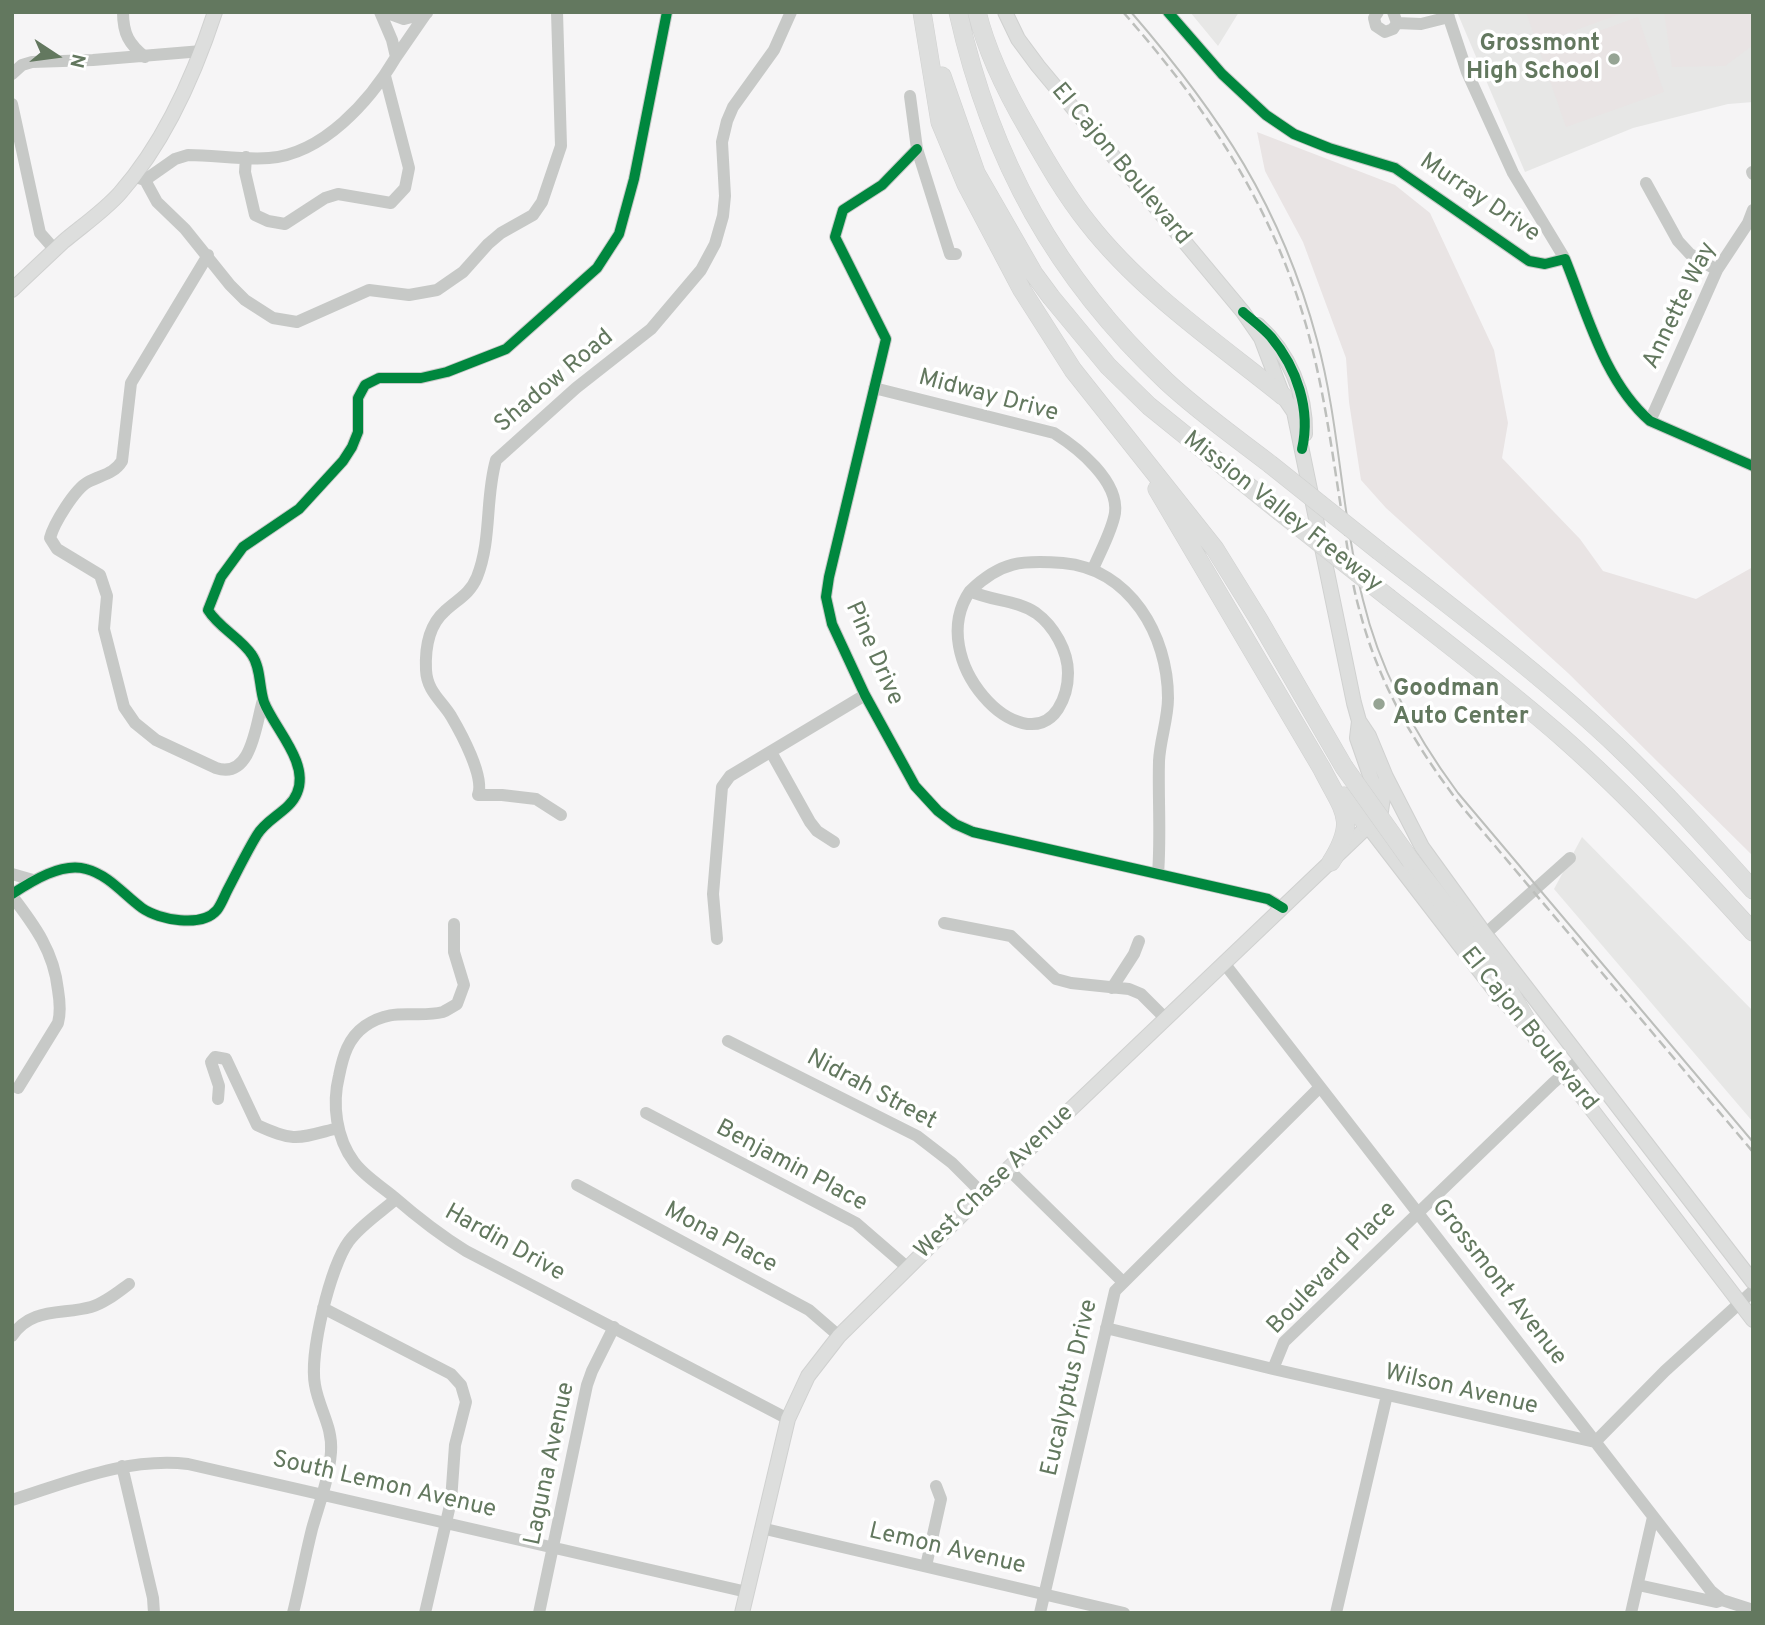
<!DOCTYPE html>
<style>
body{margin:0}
#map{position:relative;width:1765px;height:1625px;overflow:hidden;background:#f6f5f6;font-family:Overpass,sans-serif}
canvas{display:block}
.frame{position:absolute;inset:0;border:14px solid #63785f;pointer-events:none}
.north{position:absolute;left:21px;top:21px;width:70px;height:70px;-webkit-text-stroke:5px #fff;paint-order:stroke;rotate:103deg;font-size:19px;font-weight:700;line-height:28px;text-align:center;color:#63785f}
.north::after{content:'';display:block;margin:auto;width:24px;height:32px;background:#63785f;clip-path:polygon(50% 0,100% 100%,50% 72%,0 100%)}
</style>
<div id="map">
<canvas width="1765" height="1625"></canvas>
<div class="frame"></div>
<div class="north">N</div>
</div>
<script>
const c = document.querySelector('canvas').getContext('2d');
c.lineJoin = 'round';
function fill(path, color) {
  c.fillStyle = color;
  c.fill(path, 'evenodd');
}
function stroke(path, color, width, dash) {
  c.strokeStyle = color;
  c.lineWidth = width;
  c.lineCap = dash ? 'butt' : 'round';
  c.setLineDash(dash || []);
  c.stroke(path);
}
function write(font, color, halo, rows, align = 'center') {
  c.font = font + ' Overpass,sans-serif';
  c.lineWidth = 7;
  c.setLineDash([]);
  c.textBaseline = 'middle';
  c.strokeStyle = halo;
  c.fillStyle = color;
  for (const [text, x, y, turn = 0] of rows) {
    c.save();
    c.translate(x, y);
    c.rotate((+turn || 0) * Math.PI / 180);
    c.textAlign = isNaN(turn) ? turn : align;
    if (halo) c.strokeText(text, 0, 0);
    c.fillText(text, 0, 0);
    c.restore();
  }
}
const built = new Path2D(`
 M1190 12H1239L1218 46Z
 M1457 12H1753V102L1728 104 1633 128 1525 172Z
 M1582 837 1753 1011V1122L1554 889Z`);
const green = new Path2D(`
 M1526 12H1626L1537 44Z
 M1664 12H1753V45L1725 66 1672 67Z
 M1638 17 1664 92 1566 127 1540 52Z
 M1257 132 1395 185 1430 213 1494 350 1508 423 1502 458 1580 539 1603 571 1696 599 1753 567V856L1568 673 1386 508 1361 480 1349 402 1346 358 1303 242 1265 171Z`);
const minor = new Path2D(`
 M123 12C123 34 129 44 145 57
 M385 12 404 19 427 13
 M1168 12 1222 74 1266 115 1294 134 1329 148 1395 168 1529 261 1545 264 1565 259C1587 313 1604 381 1650 421L1753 466
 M1378 12 1374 18 1376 26 1385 32 1393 29 1397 23 1393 12
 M1447 12 1467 72 1513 173 1565 259
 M1397 23 1421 24 1449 17
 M396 57 427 12
 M12 74 22 65 32 62 93 60 202 51
 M910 96 917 149 950 254H956
 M12 104 40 233 55 250
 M917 149 882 185 843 210 835 237 886 339 829 577 826 597 832 624 865 695 915 786 938 811 955 824 973 832 1268 899 1283 908
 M246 157 245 172 255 215 268 221 285 224 325 198 338 194 391 203 405 188 409 168 385 76
 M1752 172 1753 174
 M139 178 145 180 175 159 188 155C215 155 242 160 269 158 323 154 370 101 396 57L392 40 380 12
 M145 180 157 202 185 229 230 285 245 300 273 318 297 322 369 290 409 295 437 290 463 272 488 244 501 233 533 215 542 202 561 146 557 12
 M1646 183 1678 241 1690 254 1717 270
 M208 255 131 383 122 461C114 474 101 475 88 482 75 489 54 523 50 538L57 549 100 575 107 596 104 629 124 707 135 723 156 740 216 768C252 780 256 723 263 700
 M874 388 1054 433C1078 448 1119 481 1115 513 1112 531 1100 552 1093 569
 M1650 421 1717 270 1748 223 1753 210
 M970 591C1001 561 1022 560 1063 563 1130 569 1168 635 1168 698 1168 719 1160 740 1159 761 1158 799 1161 836 1158 874
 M970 591C991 601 1017 600 1036 613 1054 626 1068 651 1068 673 1068 686 1065 698 1058 709 1023 763 923 660 970 591Z
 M771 752 810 822 817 831 834 842
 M561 815 536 799 502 795H478C485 777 461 733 451 716 441 700 427 691 426 670 425 649 428 626 445 611 458 599 470 594 477 577 492 539 485 498 496 460L576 388 651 329 701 270 715 244 723 216 725 196 722 142 727 121 733 107 774 50 791 12
 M12 874 33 880
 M12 894C32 881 62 862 86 869 109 875 124 895 142 908 159 920 202 928 217 910 221 905 224 897 227 891 237 872 246 853 257 835 267 818 290 811 297 793 310 763 274 728 264 702 259 687 261 668 252 655 241 638 219 628 208 610L221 577 243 547 299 509 343 461 352 447 358 432V398L365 385 379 378H421L447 372 506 349 597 268 619 234 634 179 667 12
 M12 896C35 926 54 952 58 990 60 1002 61 1012 58 1023L18 1088
 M944 923 1011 936 1056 979 1071 983 1129 989 1141 994 1166 1019
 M454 924V952L464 985 457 1004C452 1007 447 1010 443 1012 415 1019 394 1006 365 1026 348 1038 343 1056 339 1076 332 1104 336 1138 354 1162 364 1176 381 1186 394 1197 417 1217 440 1235 466 1251L788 1419
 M1485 934 1570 858
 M717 939 713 894 722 787 730 776 865 695
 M1224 963 1711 1591 1722 1600 1753 1610
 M1112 988 1134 954 1139 941
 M728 1041 917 1136 952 1163 983 1194
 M218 1099 219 1086 211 1062 215 1057 226 1059 257 1125C295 1143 299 1138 338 1128
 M646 1113 856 1223 908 1268
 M1008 1169 1123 1282
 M577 1185 809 1310 839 1336
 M323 1308 451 1374 461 1385 466 1402 455 1445 451 1501 425 1613
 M1106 1328 1273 1369 1595 1442 1665 1371 1753 1291
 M12 1336C31 1307 62 1315 91 1307 105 1303 118 1292 129 1284
 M1273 1369 1284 1342 1553 1083 1582 1058
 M122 1466 153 1598 154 1613
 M12 1500C69 1482 127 1457 188 1464L747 1592
 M761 1528 1124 1613
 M926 1566 941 1499 936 1486
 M1638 1585 1716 1602 1722 1600
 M293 1613C300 1585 305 1557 312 1529 319 1504 329 1479 331 1452 333 1427 319 1409 315 1385 309 1354 330 1267 349 1241 361 1225 381 1212 396 1199
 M539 1613 587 1385 592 1371 614 1327
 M1040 1613 1115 1291 1320 1087
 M1336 1613 1387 1395
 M1631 1613 1653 1517`);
const major = new Path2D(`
 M1005 12 1018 39 1038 66 1243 312 1261 338 1283 396 1294 412 1354 703 1359 721 1369 736 1386 777 1422 847 1485 934 1753 1282
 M12 290C29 274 46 258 63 242 82 226 104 211 120 193 165 142 194 76 215 12
 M1258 325C1289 353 1306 393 1305 434
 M1359 721 1357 738 1373 784 1368 826 1495 991 1537 1038 1753 1320
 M742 1613 788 1419 808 1376 839 1336 1008 1169 1368 826 1381 811 1386 777`);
const highway = new Path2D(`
 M922 12 940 122 966 184 1022 290 1073 370 1215 549 1259 620 1344 767
 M958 12C991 160 1056 277 1166 381 1198 411 1235 437 1270 464
 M977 12C987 53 1007 93 1028 129 1046 161 1065 194 1088 223 1141 291 1216 342 1283 396
 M942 76 976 173 1034 274 1051 297 1108 366 1149 406 1279 511
 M1157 489 1322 769C1343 811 1358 819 1331 862
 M1379 551C1460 614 1543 676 1618 747 1665 792 1709 841 1753 890
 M1389 598C1448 644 1507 689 1563 738 1631 798 1692 865 1753 932
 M1344 796 1368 826
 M1411 861 1501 977 1537 1038`);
const tram = new Path2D(`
 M1131 12C1220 115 1281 206 1317 340 1340 425 1341 514 1363 600 1380 671 1415 735 1458 793L1753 1142`);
const rail = new Path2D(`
 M1123 12C1205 105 1272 205 1306 325 1326 395 1334 468 1346 539 1350 564 1353 589 1360 612 1379 685 1417 749 1463 808L1753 1152`);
const highwayBridge = new Path2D(`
 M1270 464 1379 551
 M1279 511 1389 598
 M1344 767 1411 861`);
const cycleway = new Path2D(`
 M1168 12 1222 74 1266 115 1294 134 1329 148 1395 168 1529 261 1545 264 1565 259C1587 313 1604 381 1650 421L1753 466
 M917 149 882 185 843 210 835 237 886 339 829 577 826 597 832 624 865 695 915 786 938 811 955 824 973 832 1268 899 1283 908
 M1243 312C1252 320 1263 328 1271 337 1297 368 1311 410 1302 449
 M12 894C32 881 62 862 86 869 109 875 124 895 142 908 159 920 202 928 217 910 221 905 224 897 227 891 237 872 246 853 257 835 267 818 290 811 297 793 310 763 274 728 264 702 259 687 261 668 252 655 241 638 219 628 208 610L221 577 243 547 299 509 343 461 352 447 358 432V398L365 385 379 378H421L447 372 506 349 597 268 619 234 634 179 667 12`);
const markers = [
 [1614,59,7,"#96a494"],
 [1379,704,7,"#96a494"]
];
const poiNames = [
 ["Grossmont",1600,45],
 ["High School",1600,73],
 ["Goodman",1393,690,"left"],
 ["Auto Center",1393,718,"left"]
];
const streetNames = [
 ["El Cajon Boulevard",1120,165,50],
 ["Murray Drive",1479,199,34],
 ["Annette Way",1681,306,-64],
 ["Shadow Road",555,382,-40],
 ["Midway Drive",988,397,15],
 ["Mission Valley Freeway",1282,513,38],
 ["Pine Drive",873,654,66],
 ["El Cajon Boulevard",1528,1030,51],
 ["Nidrah Street",871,1091,28],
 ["Benjamin Place",791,1167,28],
 ["West Chase Avenue",995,1183,-44],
 ["Mona Place",720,1239,28],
 ["Hardin Drive",504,1244,29],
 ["Boulevard Place",1333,1269,-46],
 ["Grossmont Avenue",1498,1283,52],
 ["Eucalyptus Drive",1071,1388,-77],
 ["Wilson Avenue",1461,1391,13],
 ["Laguna Avenue",551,1464,-78],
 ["South Lemon Avenue",384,1486,13],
 ["Lemon Avenue",947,1550,13]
];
fill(built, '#e7e7e6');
fill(green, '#e9e4e4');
stroke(major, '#d0d1d0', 16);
stroke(highway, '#d0d1d0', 19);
stroke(minor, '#c7c9c7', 12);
stroke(major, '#dddedd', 14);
stroke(highway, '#dddedd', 18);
stroke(tram, '#bdbfbc', 2);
stroke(rail, '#bdbfbc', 2.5, [10, 5]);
stroke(highwayBridge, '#d0d1d0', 19, []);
stroke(highwayBridge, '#dddedd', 18);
stroke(cycleway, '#00873e', 10);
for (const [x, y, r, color] of markers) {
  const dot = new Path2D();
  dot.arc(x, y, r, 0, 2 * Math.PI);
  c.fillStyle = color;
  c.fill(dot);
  stroke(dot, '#fff', 2.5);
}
write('bold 24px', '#63785f', '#fff', poiNames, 'right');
write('24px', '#63785f', '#fff', streetNames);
</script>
